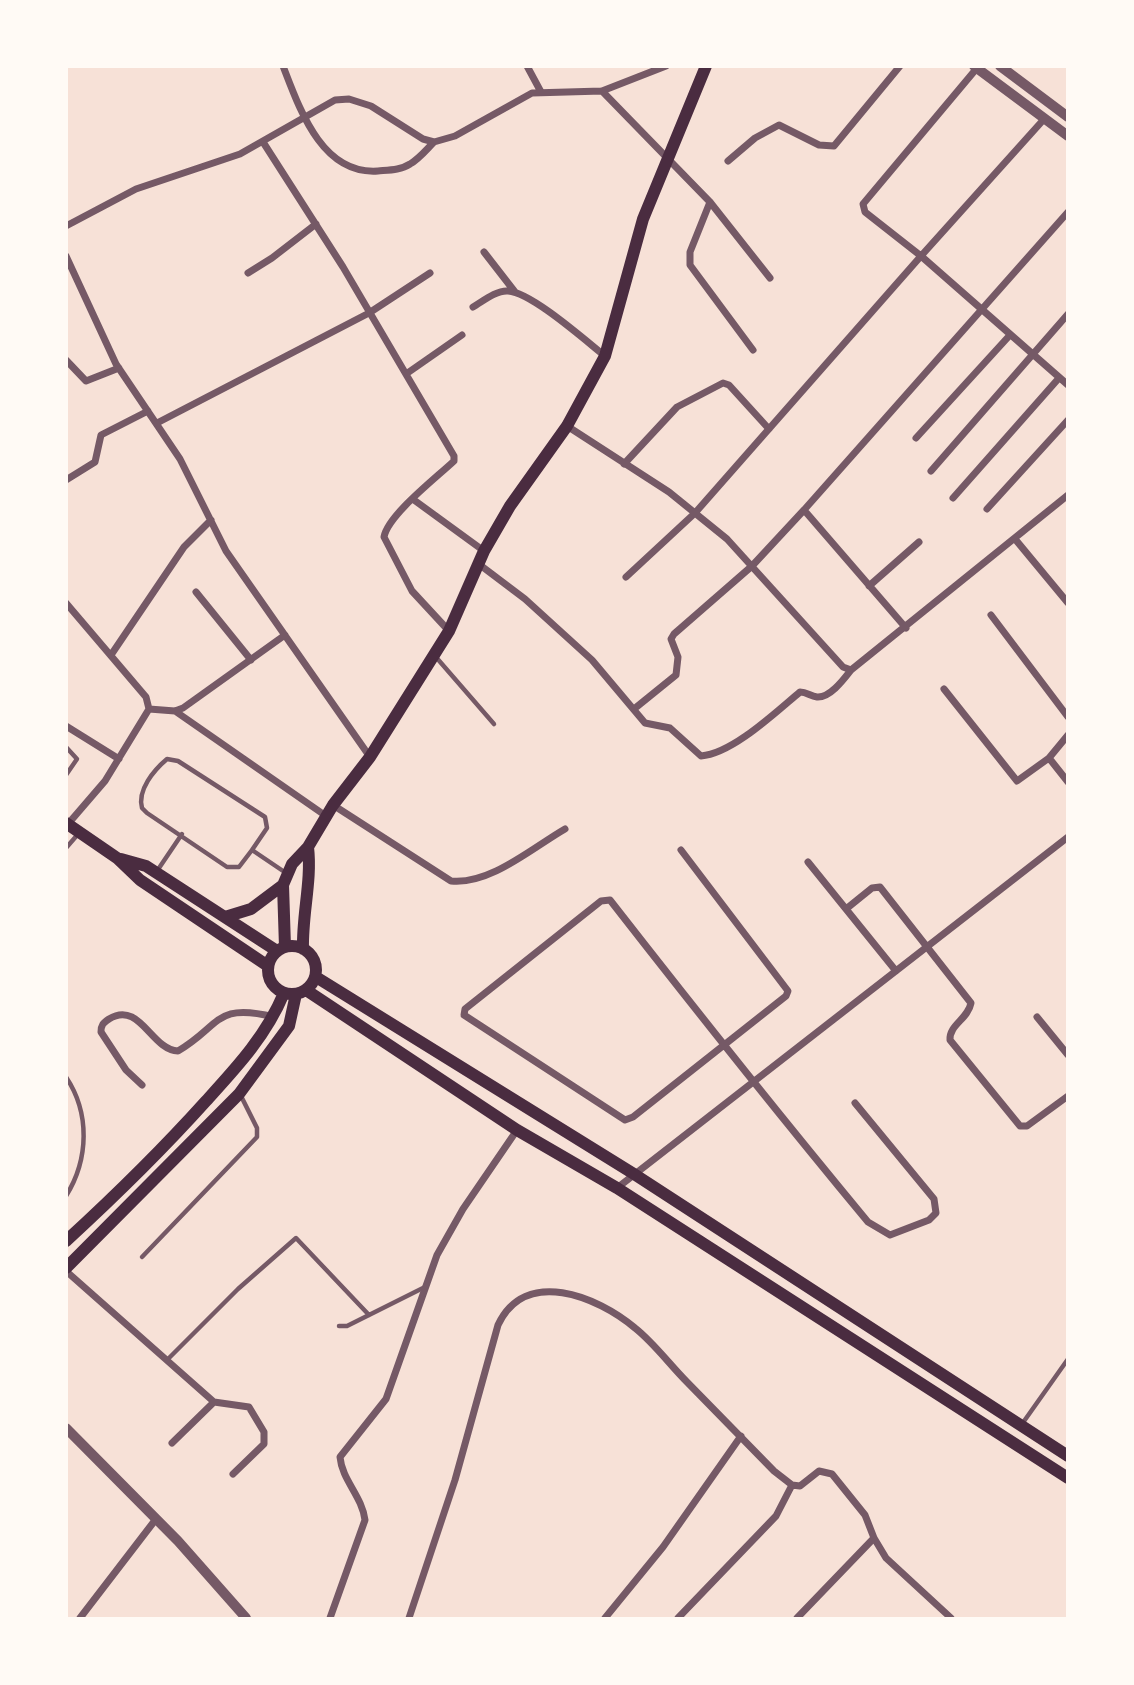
<!DOCTYPE html>
<style>
body{margin:0}
#map{position:relative;width:1134px;height:1685px;overflow:hidden;background:#f7e1d7;font-family:Rubik,sans-serif}
canvas{display:block}
.frame{position:absolute;inset:0;border:68px solid #fffaf5;pointer-events:none}
</style>
<div id="map">
<canvas width="1134" height="1685"></canvas>
<div class="frame"></div>
</div>
<script>
const c = document.querySelector('canvas').getContext('2d');
c.lineJoin = 'round';
function stroke(path, color, width, dash) {
  c.strokeStyle = color;
  c.lineWidth = width;
  c.lineCap = dash ? 'butt' : 'round';
  c.setLineDash(dash || []);
  c.stroke(path);
}
const service = new Path2D(`
 M435 656 494 724
 M66 747 77 759 66 775
 M66 848 79 833
 M252 850 239 867H227L147 813 142 808C137 790 154 770 167 759L178 761 265 817 267 828 252 850 286 873
 M157 871 182 834
 M66 1077C90 1113 89 1159 66 1196
 M142 1257 257 1137V1128L240 1094
 M339 1326H347L425 1287
 M167 1360 238 1289 296 1238 369 1315
 M1022 1424 1068 1359`);
const minor = new Path2D(`
 M283 66C300 110 322 175 378 171 389 170 401 170 410 164 419 159 427 149 434 142
 M527 66 541 92
 M602 91 710 202 770 278
 M1045 118 921 256 1068 385
 M263 142 343 267 454 456V461C436 478 388 515 384 537L412 591 449 631
 M728 161 755 138 779 125 819 145 834 146 900 66
 M710 202 690 252V265L753 350
 M66 226 136 189 240 154 335 100 349 99 371 106 423 139 434 142 455 136 532 93 602 91 666 66
 M484 252 515 292
 M66 256 116 364 180 459 226 551 370 757
 M248 273 272 258 316 224
 M473 307C482 302 496 290 508 291 531 292 586 341 605 356
 M66 360 86 381 119 368
 M406 374 462 335
 M157 423 369 313 430 273
 M567 426 669 492 727 539 843 667 851 670 1068 495
 M916 438 1010 335
 M624 464 677 407 723 383 729 385 769 429
 M931 471 1068 314
 M66 480 95 462 101 435 148 411
 M953 498 1059 378
 M414 500 484 551
 M987 509 1068 420
 M804 510 906 628
 M1015 539 1068 603
 M480 565 525 599 592 660 645 723 670 728 701 756C732 754 776 712 800 692 807 692 810 696 817 697 830 698 844 679 851 670
 M626 577 695 513 921 256 865 212 863 204 977 68
 M869 586 919 542
 M196 592 251 660
 M66 603 146 697 149 709 105 781 68 824
 M991 615 1068 717
 M111 655 184 547 211 520
 M944 689 1017 781 1049 758
 M149 709 175 711 183 708 285 635
 M634 709 676 675 678 657 671 639 674 634 752 566 804 510 1068 212
 M175 711 326 816
 M66 726 119 759
 M1068 735 1049 758 1068 782
 M333 805 451 881C490 885 532 848 565 829
 M681 850 788 991 786 996 633 1117 625 1120 464 1015 465 1009 601 901 610 900C695 1009 780 1116 868 1222L890 1235 929 1220 936 1213 934 1199 855 1103
 M808 862 896 971
 M846 909 872 888 880 887 971 1003C968 1019 949 1025 950 1040L1020 1126H1027L1068 1096
 M1037 1017 1068 1055
 M142 1085 126 1070 101 1032C101 1025 103 1023 109 1019 140 1000 151 1050 178 1051 221 1026 214 1002 274 1017
 M617 1188 1068 837
 M66 1271 214 1402 249 1407 264 1432V1444L233 1474
 M172 1443 214 1402
 M80 1618 156 1519
 M330 1618 365 1520C362 1496 342 1480 340 1457L386 1399 437 1255 463 1209 517 1130
 M409 1618 455 1480 498 1325C525 1267 597 1296 635 1328 654 1343 670 1365 687 1382 716 1412 745 1441 774 1471L792 1485 800 1486 819 1471 832 1474 865 1515 874 1538 886 1558 951 1618
 M605 1618 663 1547 741 1436
 M678 1618 776 1516 792 1485
 M797 1618 874 1538`);
const tertiary = new Path2D(`
 M974 66 1068 136
 M1000 66 1068 117
 M66 1428 178 1541 246 1618`);
const secondary = new Path2D(`
 M66 823 117 858 140 880 268 966
 M121 859 146 866 277 951
 M225 917 251 909 283 885
 M268 970a24 24 0 1 1 48 0a24 24 0 1 1-48 0Z
 M285 947 283 885 292 864 308 847 333 805 370 757 449 631 484 551 510 506 567 426 605 356 643 219 706 66
 M303 949C302 914 312 881 308 847
 M316 977 634 1174 1068 1456
 M306 990 517 1130 617 1188 1068 1478
 M66 1241C115 1196 162 1150 206 1101 237 1067 266 1036 284 993
 M66 1268 239 1094 289 1026 296 994`);
stroke(service, '#755966', 4.5);
stroke(minor, '#755966', 7);
stroke(tertiary, '#755966', 10);
stroke(secondary, '#4a2c40', 12);
</script>
